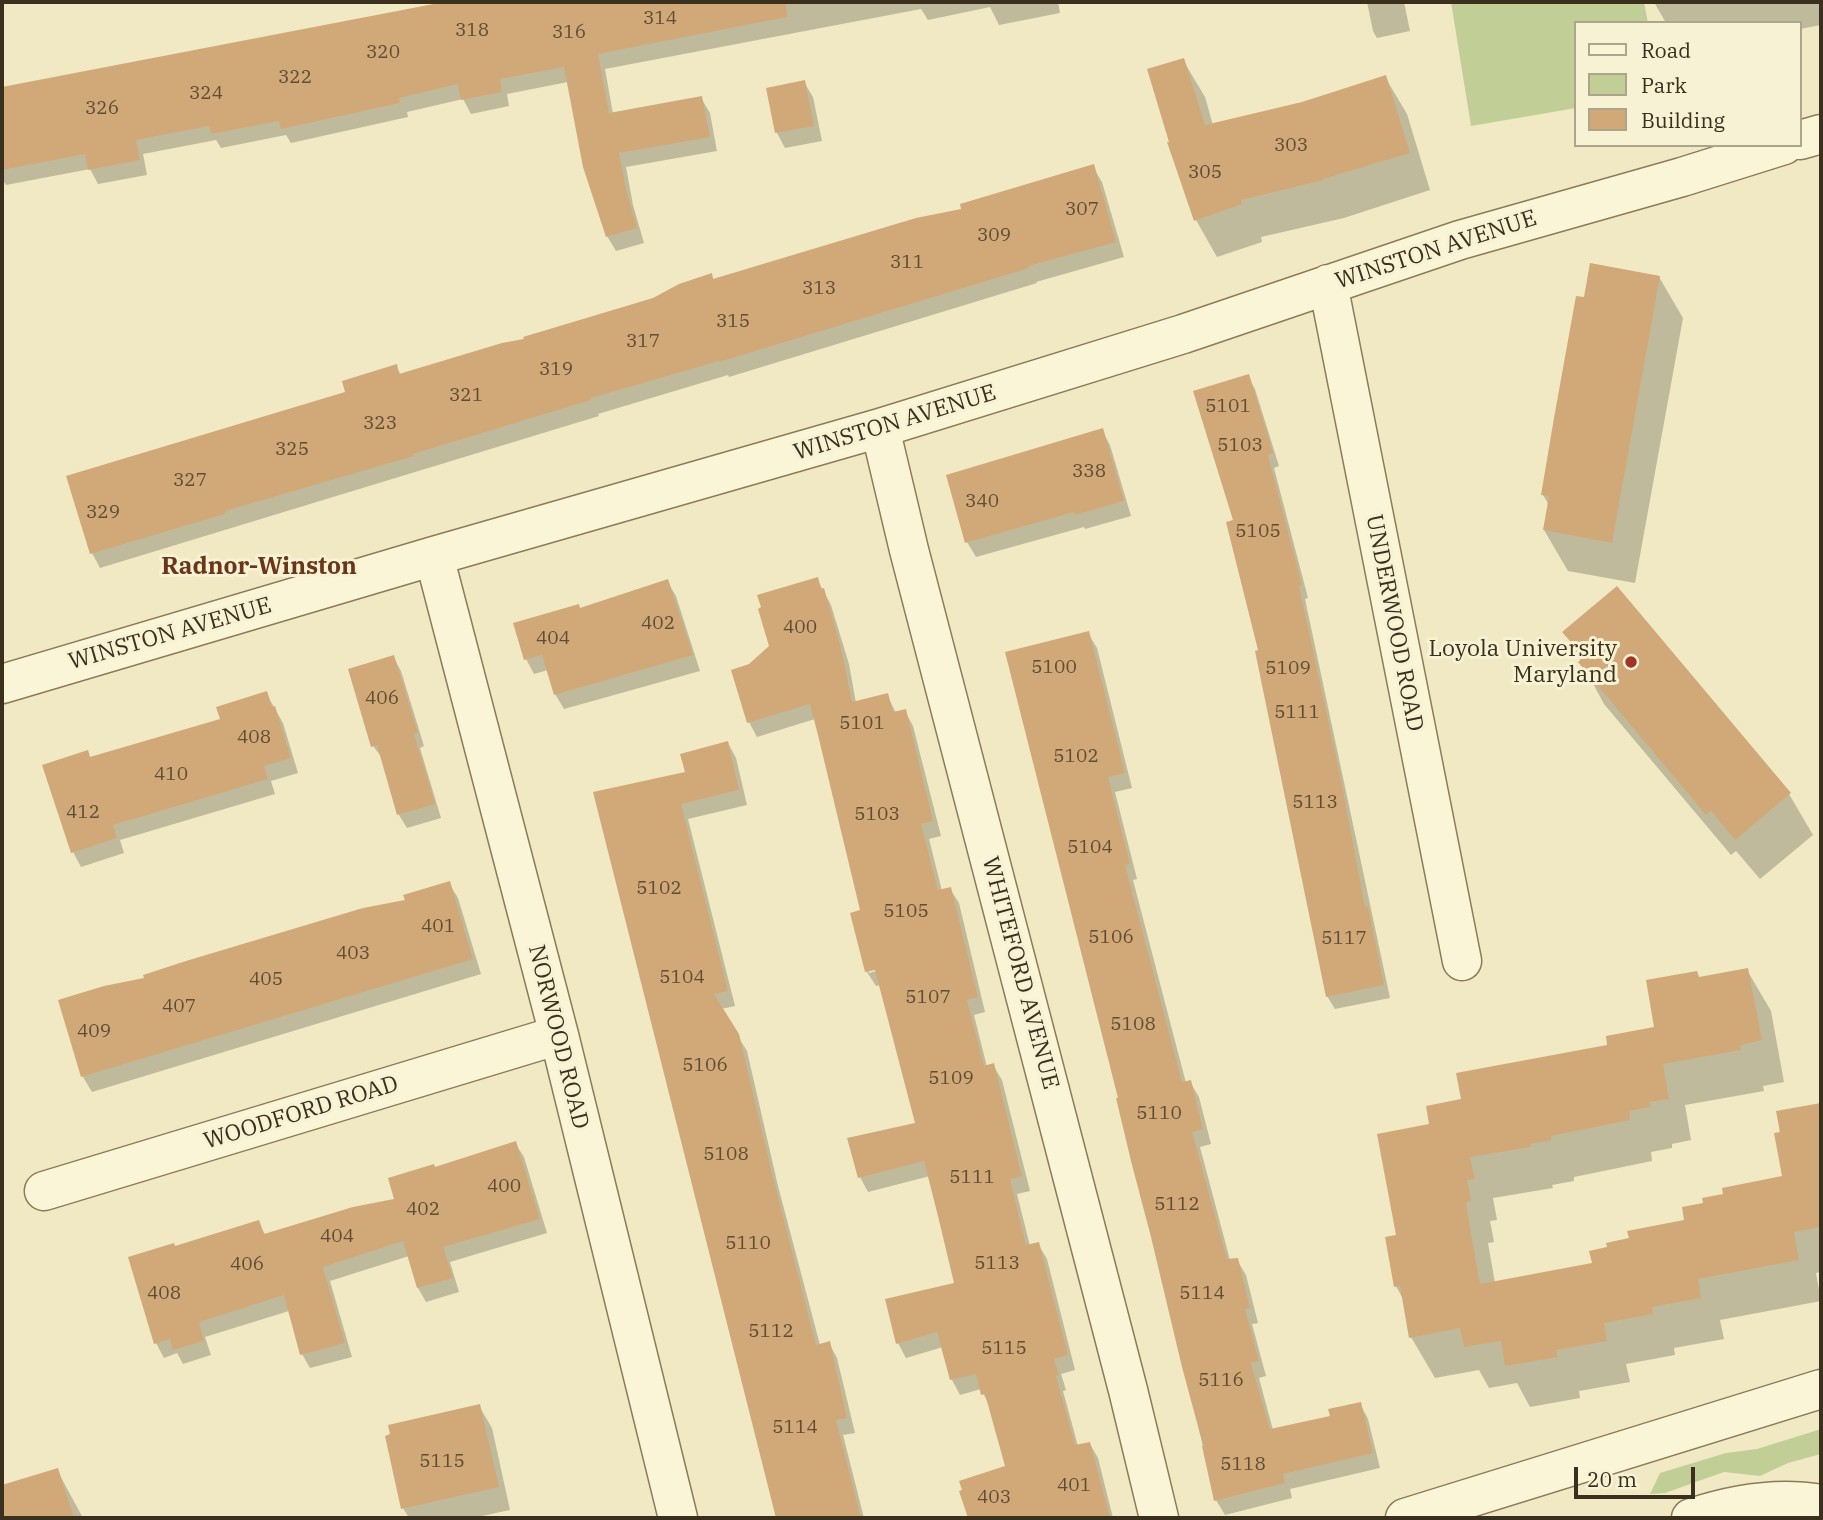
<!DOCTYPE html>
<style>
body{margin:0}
#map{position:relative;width:1823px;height:1520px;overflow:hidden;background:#f0e9c4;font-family:"IBM Plex Serif",serif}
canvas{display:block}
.frame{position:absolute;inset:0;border:4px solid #3b301e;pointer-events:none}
.legend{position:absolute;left:1574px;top:21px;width:228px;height:126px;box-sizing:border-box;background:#f7f2d4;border:2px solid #aca48b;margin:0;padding:9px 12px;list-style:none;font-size:21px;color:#3b301e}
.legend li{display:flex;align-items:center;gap:14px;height:35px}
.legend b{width:35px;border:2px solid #aca48b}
.scale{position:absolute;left:1574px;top:1467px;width:121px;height:32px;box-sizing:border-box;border:4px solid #3b301e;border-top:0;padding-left:9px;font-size:21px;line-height:24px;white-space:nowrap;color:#3b301e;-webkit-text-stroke:5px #f7f2d4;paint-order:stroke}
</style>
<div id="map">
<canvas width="1823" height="1520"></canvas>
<div class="frame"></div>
<ul class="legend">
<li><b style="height:9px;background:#fbf5d8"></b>Road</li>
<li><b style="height:19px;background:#c1cf97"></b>Park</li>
<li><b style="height:19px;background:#d1a878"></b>Building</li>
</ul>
<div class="scale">20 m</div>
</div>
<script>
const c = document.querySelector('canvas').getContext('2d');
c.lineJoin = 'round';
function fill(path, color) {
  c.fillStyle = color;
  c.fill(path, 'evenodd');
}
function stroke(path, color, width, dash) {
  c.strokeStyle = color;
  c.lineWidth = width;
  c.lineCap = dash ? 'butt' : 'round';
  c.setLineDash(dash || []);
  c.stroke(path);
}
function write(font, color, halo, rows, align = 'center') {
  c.font = font + ' "IBM Plex Serif",serif';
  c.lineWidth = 6;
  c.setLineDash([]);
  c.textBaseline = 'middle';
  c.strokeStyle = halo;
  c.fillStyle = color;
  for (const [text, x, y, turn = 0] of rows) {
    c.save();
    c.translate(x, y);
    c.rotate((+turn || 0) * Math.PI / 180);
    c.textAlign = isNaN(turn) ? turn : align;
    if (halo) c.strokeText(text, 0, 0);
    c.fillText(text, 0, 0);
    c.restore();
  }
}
const green = new Path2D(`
 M1451 2H1644L1648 23H1576V108L1471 126Z
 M1821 1429V1454L1788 1463 1760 1476 1724 1472 1665 1493 1650 1494 1660 1473 1726 1453 1757 1449Z`);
const shadow = new Path2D(`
 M458 2H1058L1060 13 999 25 990 7 928 20 921 9 605 69 613 114 701 98 710 113 717 151 626 167 633 205 644 243 616 251 607 236 568 82 507 94 509 106 471 114 463 99 407 112 408 117 291 143 286 135 221 148 216 140 143 154 147 175 98 184 90 169 6 185 2 179V90Z
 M1367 2H1404L1410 31 1377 38 1373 31Z
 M1654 2H1821V25L1800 29V23H1666Z
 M1183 60 1205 97 1213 125 1302 104 1385 77 1407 114 1430 190 1344 218 1261 237 1262 242 1217 257 1196 220Z
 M804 82 813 97 822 141 785 148 777 133 768 89Z
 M1093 167 1102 182 1124 257 1036 282 1037 283 729 377 728 375 598 414 599 416 100 568 92 553 347 394 396 366 401 375 526 340 654 299 711 276 714 280 964 211Z
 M1659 277 1683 318 1635 583 1568 571 1544 530 1549 505 1543 495 1585 299Z
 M1248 377 1255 389 1279 466 1274 468 1308 598 1305 599 1390 998 1335 1009 1327 996 1235 521Z
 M1102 430 1110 445 1131 516 1085 529 1084 527 976 557 967 542 948 477Z
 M817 579 831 605 849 664 856 703 887 695 896 713 905 711 913 726 941 836 929 839 942 891 950 889 959 903 985 1012 974 1015 987 1067 993 1065 1002 1080 1030 1191 1017 1194 1030 1246 1038 1244 1047 1259 1075 1370 1061 1374 1066 1390 1063 1391 1078 1446 1090 1444 1098 1458 1113 1518H970L961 1492 1007 1467 990 1407 981 1389 960 1395 952 1380 943 1347 906 1358 898 1343 956 1284 930 1176 868 1192 860 1177 917 1124 881 985 876 986 867 972 853 914 863 912 815 719 757 737 749 722 750 666 771 646ZM884 969 869 973V970Z
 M667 581 676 596 700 671 564 709 555 694 548 670 534 674 526 659 580 610Z
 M1617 588 1789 794 1813 835 1760 879 1736 851 1731 855 1604 704 1565 632Z
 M1088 633 1097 648 1132 788 1115 792 1137 879 1133 880 1186 1083 1190 1082 1199 1097 1211 1144 1200 1147 1230 1260H1237L1246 1275 1258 1323 1252 1324 1266 1376 1259 1378 1273 1430 1332 1417 1360 1404 1368 1419 1380 1468 1290 1489 1292 1498 1225 1515 1216 1500 1120 1099Z
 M393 657 401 671 424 746 420 748 441 818 407 828 399 815 383 759 373 746Z
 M266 693 283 723 298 773 271 781 275 794 120 840 124 853 81 867 73 852 87 752 91 759 223 720Z
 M728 743 736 758 747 805 688 819 735 1006 721 1009 747 1051 778 1186 820 1345 829 1343 837 1358 855 1433 843 1435 864 1518H778L595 794 687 773Z
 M449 883 458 898 481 974 92 1092 83 1077 61 1001 146 980 407 901Z
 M1747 970 1771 1011 1784 1082 1763 1086 1764 1091 1685 1105 1691 1140 1672 1144V1148L1651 1152 1652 1161 1574 1177V1181L1552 1185 1553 1188 1493 1198 1497 1220 1490 1221 1494 1242 1488 1243 1495 1283 1594 1264 1686 1222 1705 1204 1784 1177 1778 1112 1821 1105V1272L1816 1273 1821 1301 1720 1320 1724 1339 1674 1348 1675 1355 1626 1364 1630 1382 1579 1391 1580 1398 1530 1407 1517 1383 1489 1388 1479 1370 1435 1378 1411 1337 1404 1301 1396 1286 1398 1237 1431 1126 1463 1100 1657 1028 1697 973 1700 979Z
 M515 1143 524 1157 547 1233 450 1262 459 1292 426 1302 418 1288 409 1256 330 1281 352 1357 310 1368 302 1354 289 1311 205 1337 211 1355 183 1364 177 1353 164 1358 156 1343 175 1248 258 1222 266 1236 397 1200 435 1169Z
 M479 1406 492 1428 510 1510 473 1518H409L403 1508Z
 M57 1470 83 1518H2V1487Z`);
const building = new Path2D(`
 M444 2H786L787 17 598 54 609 113 702 96 710 137 619 153 626 189 637 228 606 237 583 167 564 67 500 79 502 92 461 100 458 84 399 98 400 103 281 129 279 121 211 134 209 126 136 140 140 160 88 170 85 154 2 170V87Z
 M1184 58 1205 125 1302 102 1386 75 1410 153 1323 179 1324 180 1241 200 1242 204 1194 221 1167 142H1169L1147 69Z
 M805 80 814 126 775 133 766 88Z
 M1094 164 1116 242 1029 266V268L719 362V361L591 398V400L413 454 414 456 225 511V514L90 554 66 476 345 392 342 381 397 364 399 374 502 343 524 339 523 337 653 298 679 284 712 273 713 279 916 218 961 209 960 204Z
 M1590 263 1660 276 1612 543 1543 530 1549 496 1541 495 1554 418 1576 296 1584 297Z
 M1249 374 1273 453 1268 455 1302 585 1299 586 1340 774 1365 907 1368 906 1384 985 1326 997 1255 651 1258 650 1226 522 1233 520 1193 391Z
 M1103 428 1124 501 1075 515 1074 512 965 543 946 475Z
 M818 577 821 589 824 588 841 648 852 702 888 693 893 712 906 709 933 821 921 824 938 890 951 887 978 997 967 1000 984 1066 994 1063 1022 1176 1010 1179 1026 1245 1039 1242 1068 1355 1054 1359 1059 1375 1056 1376 1075 1445 1090 1442 1110 1518H968L959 1491 962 1490 959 1481 1005 1466 985 1394 981 1395 976 1374 950 1380 937 1332 896 1344 885 1299 954 1283 938 1216 924 1161 858 1178 847 1138 915 1123 875 970 865 972 850 913 860 910 818 735 810 704 747 723 731 670 749 664 769 646 758 609 761 607 757 595Z
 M668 579 693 655 554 695 542 655 524 660 513 623 579 604 580 608Z
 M1617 586 1791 793 1735 840 1711 811 1706 815 1578 662 1584 657 1562 632Z
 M1089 631 1125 773 1108 777 1130 864 1125 865 1182 1082 1191 1080 1203 1129 1192 1132 1227 1259 1238 1258 1250 1308 1245 1309 1259 1361 1251 1363 1270 1429 1330 1416 1328 1409 1361 1402 1373 1453 1283 1474 1285 1483 1214 1501 1202 1446 1203 1445 1182 1367 1151 1237 1131 1161 1116 1098H1118L1005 652Z
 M394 655 418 733 414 734 435 804 397 815 377 745 371 747 348 669Z
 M267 691 272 707 275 706 291 758 264 766 268 779 113 825 117 838 71 853 42 765 88 750 90 757 220 719 216 707Z
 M728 741 739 790 681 804 728 991 714 994 739 1034 771 1169 816 1345 830 1341 847 1418 836 1420 861 1518H776L593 792 685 772 680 754Z
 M450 881 473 959 81 1077 58 1000 104 986 144 978 143 975 186 961 363 908 405 900 403 895Z
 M1748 968 1762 1040 1740 1045 1741 1050 1663 1064 1669 1099 1649 1102 1650 1107 1629 1111 1630 1120 1551 1136 1552 1140 1530 1144 1531 1147 1470 1157 1475 1179 1467 1180 1471 1201 1466 1202 1469 1222 1480 1284 1592 1263 1589 1251 1607 1247 1606 1243 1629 1238 1627 1231 1684 1220 1682 1207 1703 1203 1702 1198 1723 1194 1722 1188 1782 1176 1774 1133 1780 1132 1776 1111 1821 1103V1227L1794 1232 1799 1260 1698 1279 1701 1298 1652 1307 1653 1314 1604 1323 1607 1341 1556 1350 1558 1357 1505 1366 1501 1341 1464 1347 1460 1328 1409 1338 1400 1286 1394 1287 1385 1237 1396 1235 1377 1134 1429 1124 1426 1106 1461 1099 1456 1073 1607 1045 1606 1036 1654 1027 1646 980 1697 971 1699 977Z
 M516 1141 540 1219 443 1247 453 1278 417 1288 403 1241 323 1267 345 1343 300 1355 284 1295 199 1322 204 1341 173 1350 170 1339 154 1344 128 1257 174 1243 175 1246 259 1220 264 1234 353 1207 394 1199 388 1178 434 1164 435 1167Z
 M480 1404 499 1487 401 1509 385 1436 390 1434 388 1425Z
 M58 1468 74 1518H2V1485Z`);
const street = new Path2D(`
 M1800 140 1821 134
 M1328 284 1462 961
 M880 428 909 550 1128 1390 1159 1518
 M434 556 559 1035 678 1518
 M2 684 434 556 880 428 1183 334 1460 240 1682 177 1784 145
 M44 1191 559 1035
 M1405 1518 1821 1389
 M1691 1518C1733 1504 1777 1496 1821 1504`);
const markers = [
 [1631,662,7,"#9e3526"]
];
const numberNames = [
 ["314",660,19],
 ["318",472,31],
 ["316",569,33],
 ["320",383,53],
 ["322",295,78],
 ["324",206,94],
 ["326",102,109],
 ["303",1291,146],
 ["305",1205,173],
 ["307",1082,210],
 ["309",994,236],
 ["311",907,263],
 ["313",819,289],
 ["315",733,322],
 ["317",643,342],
 ["319",556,370],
 ["321",466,396],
 ["5101",1228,407],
 ["323",380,424],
 ["5103",1240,446],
 ["325",292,450],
 ["338",1089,472],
 ["327",190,481],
 ["340",982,502],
 ["329",103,513],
 ["5105",1258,532],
 ["402",658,624],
 ["400",800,628],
 ["404",553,639],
 ["5100",1054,668],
 ["5109",1288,669],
 ["406",382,699],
 ["5111",1297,713],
 ["5101",862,724],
 ["408",254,738],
 ["5102",1076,757],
 ["410",171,775],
 ["5113",1315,803],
 ["412",83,813],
 ["5103",877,815],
 ["5104",1090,848],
 ["5102",659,889],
 ["5105",906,912],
 ["401",438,927],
 ["5106",1111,938],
 ["5117",1344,939],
 ["403",353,954],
 ["5104",682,978],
 ["405",266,980],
 ["5107",928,998],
 ["407",179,1007],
 ["5108",1133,1025],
 ["409",94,1032],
 ["5106",705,1066],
 ["5109",951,1079],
 ["5110",1159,1114],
 ["5108",726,1155],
 ["5111",972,1178],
 ["400",504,1187],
 ["5112",1177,1205],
 ["402",423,1210],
 ["404",337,1237],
 ["5110",748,1244],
 ["5113",997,1264],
 ["406",247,1265],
 ["408",164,1294],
 ["5114",1202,1294],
 ["5112",771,1332],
 ["5115",1004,1349],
 ["5116",1221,1381],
 ["5114",795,1428],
 ["5115",442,1462],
 ["5118",1243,1465],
 ["401",1074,1486],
 ["403",994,1498]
];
const streetNames = [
 ["WINSTON AVENUE",1436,250,-18],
 ["WINSTON AVENUE",895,423,-17],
 ["UNDERWOOD ROAD",1394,623,79],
 ["WINSTON AVENUE",170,634,-16],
 ["WHITEFORD AVENUE",1020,973,75],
 ["NORWOOD ROAD",558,1037,76],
 ["WOODFORD ROAD",301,1113,-17]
];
const poiNames = [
 ["Loyola University",1617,649],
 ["Maryland",1617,675]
];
const neighbourhoodNames = [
 ["Radnor-Winston",259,567]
];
fill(green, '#c1cf97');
fill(shadow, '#0003');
fill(building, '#d1a878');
stroke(street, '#8c7b59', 41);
stroke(street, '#fbf5d8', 38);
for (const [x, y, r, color] of markers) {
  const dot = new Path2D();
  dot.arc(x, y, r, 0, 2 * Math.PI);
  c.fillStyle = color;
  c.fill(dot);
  stroke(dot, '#f7f2d4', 2.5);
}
write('19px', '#604e34', null, numberNames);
write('23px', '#3b301e', '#f7f2d4', streetNames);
write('23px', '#3b301e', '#f7f2d4', poiNames, 'right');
write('bold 24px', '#6a361b', '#f7f2d4', neighbourhoodNames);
</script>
